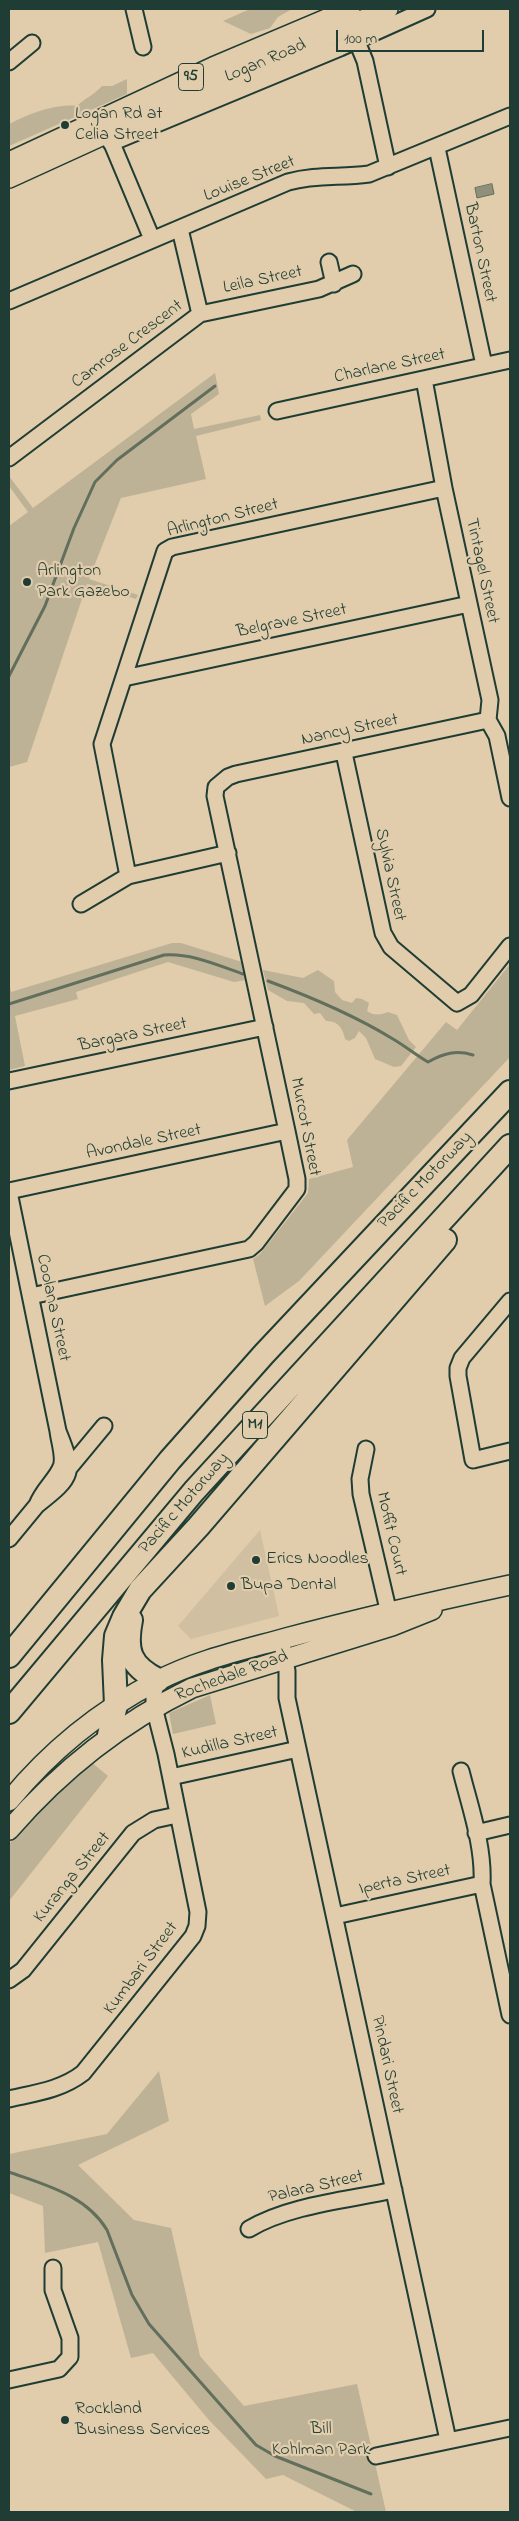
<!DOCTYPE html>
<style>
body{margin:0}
#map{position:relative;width:519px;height:2521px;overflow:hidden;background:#e1ccab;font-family:"Indie Flower",sans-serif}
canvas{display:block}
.frame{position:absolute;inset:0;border:10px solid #1f3d34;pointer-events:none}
.scale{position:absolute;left:336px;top:30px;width:148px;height:22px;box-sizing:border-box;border:2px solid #1f3d34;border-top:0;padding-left:6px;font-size:15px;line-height:18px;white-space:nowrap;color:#1f3d34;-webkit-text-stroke:4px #e1ccab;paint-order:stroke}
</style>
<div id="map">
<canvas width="519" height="2521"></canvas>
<div class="frame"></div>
<div class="scale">100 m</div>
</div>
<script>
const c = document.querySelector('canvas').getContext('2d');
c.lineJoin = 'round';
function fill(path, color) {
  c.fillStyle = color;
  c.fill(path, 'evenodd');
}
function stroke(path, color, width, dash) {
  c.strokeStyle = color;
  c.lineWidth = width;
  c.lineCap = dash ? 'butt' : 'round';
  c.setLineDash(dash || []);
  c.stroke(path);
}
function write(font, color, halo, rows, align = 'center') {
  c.font = font + ' "Indie Flower",sans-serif';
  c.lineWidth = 4.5;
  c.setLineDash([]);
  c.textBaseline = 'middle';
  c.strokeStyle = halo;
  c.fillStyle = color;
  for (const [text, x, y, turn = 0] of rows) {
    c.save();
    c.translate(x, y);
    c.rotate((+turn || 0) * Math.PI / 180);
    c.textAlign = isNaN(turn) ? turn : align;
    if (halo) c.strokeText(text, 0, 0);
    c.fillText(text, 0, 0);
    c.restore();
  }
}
const built = new Path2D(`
 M260 1530 279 1616 191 1639 178 1626Z`);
const green = new Path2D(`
 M250 9H292L278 17 270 28 251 34 223 21Z
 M127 79V94L9 146V124C28 114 56 103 77 106 85 98 94 95 102 86H112Z
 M215 373 219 394 191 414 194 429 260 415 261 420 196 436 206 479 121 498 89 579 138 595 136 599 87 584 27 762 9 767V526L28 512 9 486V476L33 508Z
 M172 943H181L242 962 246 980 234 982 168 962 76 992 78 999 15 1016 25 1066 9 1070V983L11 992Z
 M510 964V1057L299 1281 265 1306 253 1259 260 1254 308 1193 309 1179 353 1167 347 1140 446 1022 457 1030Z
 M263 970 303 978 318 970 334 981 335 992 342 1000 352 1003 356 998 362 999 369 1003 367 1011C373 1016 382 1015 388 1012L397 1015 409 1040 416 1047 401 1066 394 1067 375 1059 366 1038 359 1031 355 1038 349 1041 345 1039C343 1029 338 1020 326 1021L320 1013 314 1014 304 1003 287 1001 268 990Z
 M210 1695 216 1724 173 1734 169 1713Z
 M90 1761 108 1776 9 1901V1844L43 1804Z
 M159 2071 169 2121 78 2165 134 2220 171 2228 200 2356 244 2406 357 2384 386 2512H357L283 2475 266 2479 208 2419 153 2353 131 2358 98 2242 45 2253 43 2206 9 2193V2154L107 2134Z`);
const water = new Path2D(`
 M492 184 494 194 477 198 475 188Z`);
const stream = new Path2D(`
 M9 676 45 606 74 528 95 482 117 460 215 386
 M268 981C311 997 354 1015 393 1039 405 1046 416 1055 428 1062 444 1053 456 1050 473 1055
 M9 1004 164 955C191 953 217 965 243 974
 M9 2172C45 2185 86 2195 107 2230L132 2295 149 2324 256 2445 275 2456 371 2494`);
const minor = new Path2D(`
 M134 9 143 47
 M353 32 365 61 388 167
 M9 62 32 43
 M108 134 152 239
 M111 143 340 48 427 9
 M437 148 484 365
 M329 262 334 284
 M9 301 288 182C317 174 340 178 369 174L510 116
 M200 314 319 289 353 274
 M424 379 444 488 490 700 488 720 497 736 510 798
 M277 411 510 360
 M9 458 200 314 180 229
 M124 678 469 604
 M344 753 383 933 391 947 457 1003 471 995 510 946
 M128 876 102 744 165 551 172 547 444 488
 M81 904 128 876 228 853
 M9 1081 265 1027
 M9 1191 287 1131
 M9 1192 58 1431C59 1441 65 1458 61 1467 56 1480 43 1489 37 1505 74 1476 75 1473 58 1431
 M31 1296 249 1249 256 1243 297 1189V1179L287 1131 215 796 216 787 228 777 236 774 488 720
 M510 1301 462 1358 458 1368V1376L473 1460 510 1451
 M366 1449 360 1479 361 1494 391 1622
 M65 1466 70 1467 104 1426
 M9 1539 37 1505
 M283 1649 287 1671V1698L448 2440
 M461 1771C470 1807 484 1846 482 1884L510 2015
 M171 1777 298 1749
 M476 1833 510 1825
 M335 1916 482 1884
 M9 1980 23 1970 133 1833 154 1820 177 1815
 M9 2099C35 2093 61 2090 83 2073L193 1936 197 1926 198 1912 166 1754 154 1707V1692L158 1680
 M249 2229C289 2205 348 2200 394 2190
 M9 2380 59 2369 70 2357V2338L53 2290V2268
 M376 2456 510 2428`);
const major = new Path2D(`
 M9 162 213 67 350 9
 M9 178 204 89 388 9
 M9 1801C50 1751 99 1711 157 1681 197 1660 243 1650 286 1638 361 1618 435 1601 510 1585
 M9 1830C61 1770 120 1723 192 1688L392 1626 432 1610`);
const highway = new Path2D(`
 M131 1620C125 1651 130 1666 158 1680
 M9 1656 170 1460 264 1354 510 1092
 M9 1712 194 1491 510 1146
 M109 1735 116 1705 114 1660 116 1636 124 1617 140 1590 198 1527 445 1240`);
const markers = [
 [65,125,5,"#1f3d34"],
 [27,582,5,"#1f3d34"],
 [256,1560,5,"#1f3d34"],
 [231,1586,5,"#1f3d34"],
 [65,2420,5,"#1f3d34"]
];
const shields = [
 [191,77,25],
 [255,1425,25]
];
const shieldNames = [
 ["95",191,77],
 ["M1",255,1425]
];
const streetNames = [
 ["Logan Road",266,62,-23],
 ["Louise Street",250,180,-22],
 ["Barton Street",479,253,78],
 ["Leila Street",263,281,-12],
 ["Camrose Crescent",128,345,-37],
 ["Charlane Street",390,367,-12],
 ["Arlington Street",223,519,-14],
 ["Tintagel Street",481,571,78],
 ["Belgrave Street",292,622,-12],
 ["Nancy Street",350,731,-12],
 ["Sylvia Street",389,875,78],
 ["Bargara Street",133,1036,-12],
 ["Murcot Street",304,1127,79],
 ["Avondale Street",144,1143,-12],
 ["Pacific Motorway",426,1181,-46],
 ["Coolana Street",52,1308,78],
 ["Pacific Motorway",185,1504,-49],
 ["Moffit Court",390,1534,77],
 ["Rochedale Road",232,1677,-20],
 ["Kudilla Street",230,1744,-13],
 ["Kuranga Street",73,1878,-51],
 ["Iperta Street",405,1881,-12],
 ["Kumbari Street",142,1969,-53],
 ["Pindari Street",386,2065,78],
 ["Palara Street",316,2188,-13]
];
const poiNames = [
 ["Logan Rd at",75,115],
 ["Celia Street",75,136],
 ["Arlington",37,572],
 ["Park Gazebo",37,593],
 ["Erics Noodles",266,1560],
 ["Bupa Dental",241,1586],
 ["Rockland",75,2410],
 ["Business Services",75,2431]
];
const parkNames = [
 ["Bill",321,2430],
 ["Kohlman Park",321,2451]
];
fill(built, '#d0bfa0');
fill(green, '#beb296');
fill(water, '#8f9079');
stroke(water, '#626f5d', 1);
stroke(stream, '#626f5d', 3);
stroke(minor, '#1f3d34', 19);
stroke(major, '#1f3d34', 22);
stroke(highway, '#1f3d34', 26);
stroke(minor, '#e1ccab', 15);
stroke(major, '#e1ccab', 19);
stroke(highway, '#e1ccab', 22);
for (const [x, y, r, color] of markers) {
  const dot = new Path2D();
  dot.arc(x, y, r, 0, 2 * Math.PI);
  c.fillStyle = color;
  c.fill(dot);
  stroke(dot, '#e1ccab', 2);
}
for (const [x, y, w] of shields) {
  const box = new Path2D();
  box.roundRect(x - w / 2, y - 13.5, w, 27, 4);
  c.fillStyle = '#e1ccab';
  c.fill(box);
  stroke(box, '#1f3d34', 1);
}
write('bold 16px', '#1f3d34', null, shieldNames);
write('18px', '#1f3d34', '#e1ccab', streetNames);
write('18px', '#1f3d34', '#e1ccab', poiNames, 'left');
write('18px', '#274339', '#e1ccab', parkNames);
</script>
